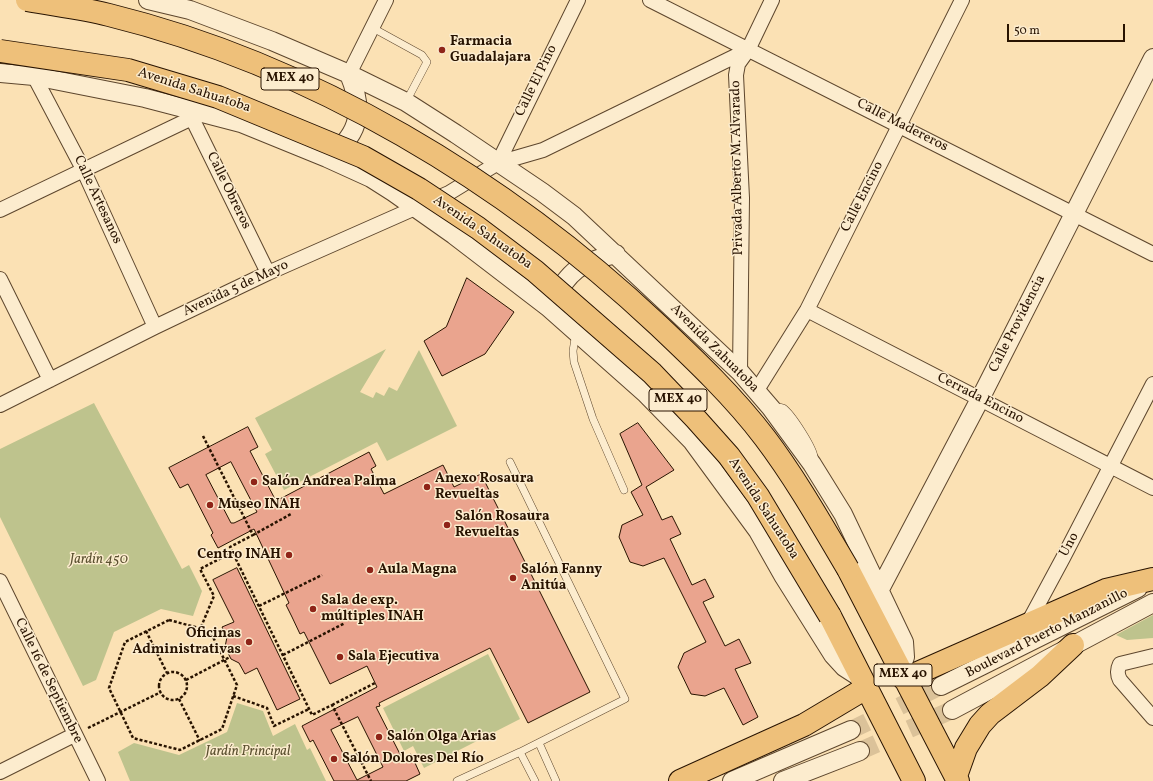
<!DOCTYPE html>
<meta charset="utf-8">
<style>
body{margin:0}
#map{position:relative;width:1153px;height:781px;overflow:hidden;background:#fbe1b4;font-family:Vollkorn,serif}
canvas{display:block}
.scale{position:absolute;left:1007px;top:24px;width:118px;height:18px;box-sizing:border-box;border:2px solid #281300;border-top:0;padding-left:5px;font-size:12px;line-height:14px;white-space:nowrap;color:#281300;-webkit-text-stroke:3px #fcecce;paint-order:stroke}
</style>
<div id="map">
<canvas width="1153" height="781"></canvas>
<div class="scale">50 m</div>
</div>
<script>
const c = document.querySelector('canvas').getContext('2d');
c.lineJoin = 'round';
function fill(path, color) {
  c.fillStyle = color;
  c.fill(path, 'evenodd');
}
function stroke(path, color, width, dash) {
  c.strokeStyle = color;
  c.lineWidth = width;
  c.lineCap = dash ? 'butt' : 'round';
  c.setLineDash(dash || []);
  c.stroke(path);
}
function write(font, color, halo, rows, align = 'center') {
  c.font = font + ' Vollkorn,serif';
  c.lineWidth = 3;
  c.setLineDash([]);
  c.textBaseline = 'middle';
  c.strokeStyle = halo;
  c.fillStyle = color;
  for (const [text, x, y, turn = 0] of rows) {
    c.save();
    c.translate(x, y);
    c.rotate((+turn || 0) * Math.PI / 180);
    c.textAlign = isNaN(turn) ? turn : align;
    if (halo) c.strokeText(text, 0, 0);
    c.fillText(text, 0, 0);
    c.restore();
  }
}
const green = new Path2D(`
 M386 349 360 392 373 398 376 392 384 396 389 387 397 391 419 350 457 426 387 461 377 442 284 490 265 454 272 450 255 418Z
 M94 403 182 569 189 565 202 591 193 616 161 609 114 632 96 680 83 686 0 517V449Z
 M1153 615V638L1127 640 1116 635Z
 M488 654 520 719 424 768 413 746 404 751 383 708Z
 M237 703 263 711 273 736 295 724 307 750 310 748 326 781H130L118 752 134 743 179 755 227 732Z`);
const building = new Path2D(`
 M467 278 514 312 485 354 442 376 424 341 446 327Z
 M638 423 674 470 646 487 662 520 672 516 681 534 670 539 692 585 705 579 714 597 703 602 725 646 739 639 751 663 735 669 758 717 743 725 724 688 705 696 691 694 678 667 684 653 706 642 664 558 643 566 630 562 619 537 622 525 643 515 631 492 642 485 620 434Z
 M248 427 258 447 250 451 276 501 369 452 376 466 371 469 384 494 443 465 454 487 481 474 590 692 528 723 490 648 379 703 380 706 376 707 402 758 411 754 420 774 406 781H334L313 740 310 742 302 726 377 687 367 666 330 684 304 632 300 634 292 617 286 605 289 603 254 529 218 548 211 535 213 533 188 484 180 488 169 468ZM231 462 257 512 234 523H231L206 475ZM358 717 383 767 357 780 331 730Z
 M237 568 300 699 277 710 257 668 245 674 239 663 231 659 225 647 227 637 222 627 234 622 213 580Z`);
const tertiaryTunnel = new Path2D(`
 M851 730 941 686
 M860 751 952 710`);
const path = new Path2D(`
 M203 436 253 535 230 547 312 715 332 705 371 781
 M253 535 291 514
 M259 606 322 575
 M169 620 210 631 237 685 222 729 180 750 133 738 109 688 125 642Z
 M201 627 214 596 200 569 233 552
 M146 631 167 673
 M283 655 345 623
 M159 686a14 14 0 1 1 28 0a14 14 0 1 1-28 0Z
 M186 680 230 657
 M233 696 267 708 274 726 309 709
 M179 699 200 741
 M332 705 375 683
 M88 728 161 692`);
const service = new Path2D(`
 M371 27 422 55 427 62 406 102
 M576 332 573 351 574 362 593 419 624 490
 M774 408C777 407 780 407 783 408 791 413 815 450 814 458
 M539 743 556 781
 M520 752 535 781
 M457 781 520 752 625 699 510 462`);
const minor = new Path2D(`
 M650 0 1153 254
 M349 74 386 0
 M34 76 83 169 155 327
 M188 110 268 273
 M498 163 578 0
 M0 210 192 118
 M0 279 50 380
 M807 310 1153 488
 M740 372 742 198 736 75 738 64 748 50 772 0
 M757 390 807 310 962 0
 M0 405 155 327 268 273 449 193 498 163 543 150 748 50
 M0 581 98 781
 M1028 623 1063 558 1153 384
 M1153 656 1120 664C1117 670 1117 674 1120 680L1153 718
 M0 772 74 735`);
const tertiary = new Path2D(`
 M148 0 190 10 272 41 349 74 406 102 456 134 542 192 574 216 740 372 771 408 812 464 843 514 904 642 905 657 900 670
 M0 73 34 76 145 98 241 123 327 158 371 178 393 192 454 235 548 307 645 393 692 441 758 531 784 577 833 655 844 667 861 678
 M331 155C362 132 363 108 349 74
 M551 303C569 271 580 262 616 254
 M880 589 980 399 1153 58
 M941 686 1138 588
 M952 710 1153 603
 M732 781 851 730
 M783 781 860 751`);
const primary = new Path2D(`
 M848 569 958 781
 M830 616 914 781
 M904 679 1106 590 1153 579
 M956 776 966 748 980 725 990 714 1040 676 1073 645
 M680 781 804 725 866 688`);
const primaryBridge = new Path2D(`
 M27 0C54 5 82 8 109 15 312 65 506 182 658 325 695 360 734 397 765 438 796 479 822 525 848 569
 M0 51 128 70 218 97 363 157 419 189 478 228 535 271 652 373 696 419 729 456 758 496 830 616`);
const markers = [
 [442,50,4,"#8f2418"],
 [254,482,4,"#8f2418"],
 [427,487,4,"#8f2418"],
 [210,505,4,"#8f2418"],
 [447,525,4,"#8f2418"],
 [289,555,4,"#8f2418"],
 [370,570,4,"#8f2418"],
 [513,578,4,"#8f2418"],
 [313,609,4,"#8f2418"],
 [249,642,4,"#8f2418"],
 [340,657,4,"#8f2418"],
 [379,737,4,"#8f2418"],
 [334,759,4,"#8f2418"]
];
const shields = [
 [290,79,58],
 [678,400,58],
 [903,675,58]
];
const shieldNames = [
 ["MEX 40",290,79],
 ["MEX 40",678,400],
 ["MEX 40",903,675]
];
const poiNames = [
 ["Farmacia",450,42],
 ["Guadalajara",450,58],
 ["Anexo Rosaura",435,479],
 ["Revueltas",435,495],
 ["Salón Andrea Palma",262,482],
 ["Museo INAH",218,505],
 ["Salón Rosaura",455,517],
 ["Revueltas",455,533],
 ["Centro INAH",281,555,"right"],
 ["Aula Magna",378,570],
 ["Salón Fanny",521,570],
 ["Anitúa",521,586],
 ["Sala de exp.",321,601],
 ["múltiples INAH",321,617],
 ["Oficinas",241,634,"right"],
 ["Administrativas",241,650,"right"],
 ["Sala Ejecutiva",348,657],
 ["Salón Olga Arias",387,737],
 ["Salón Dolores Del Río",342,759]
];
const streetNames = [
 ["Calle El Pino",537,81,-64],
 ["Avenida Sahuatoba",194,91,18],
 ["Calle Madereros",902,126,27],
 ["Privada Alberto M. Alvarado",738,168,-91],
 ["Calle Obreros",228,191,64],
 ["Calle Encino",863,197,-63],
 ["Calle Artesanos",97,200,65],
 ["Avenida Sahuatoba",482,233,35],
 ["Avenida 5 de Mayo",236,289,-25],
 ["Calle Providencia",1018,324,-63],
 ["Avenida Zahuatoba",714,349,45],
 ["Cerrada Encino",980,399,27],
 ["Avenida Sahuatoba",763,509,57],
 ["Uno",1070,545,-62],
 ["Boulevard Puerto Manzanillo",1047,634,-27],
 ["Calle 16 de Septiembre",48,681,64]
];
const parkNames = [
 ["Jardín 450",99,560],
 ["Jardín Principal",248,752]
];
fill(green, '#bec38d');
fill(building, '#eaa48e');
stroke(building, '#281300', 1);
stroke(tertiaryTunnel, '#dbc299', 18, [18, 9]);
stroke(service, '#5d462d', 8);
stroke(minor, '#5d462d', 16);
stroke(tertiary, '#5d462d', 20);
stroke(primary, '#281300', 24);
stroke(path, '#281300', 2.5, [3, 2]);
stroke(service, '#fcecce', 7);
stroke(minor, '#fcecce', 14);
stroke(tertiary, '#fcecce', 18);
stroke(primary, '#eec07a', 22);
stroke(primaryBridge, '#281300', 24, []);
stroke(primaryBridge, '#eec07a', 22);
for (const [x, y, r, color] of markers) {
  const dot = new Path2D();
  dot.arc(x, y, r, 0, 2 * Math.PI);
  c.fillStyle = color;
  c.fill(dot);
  stroke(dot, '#fcecce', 1.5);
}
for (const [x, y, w] of shields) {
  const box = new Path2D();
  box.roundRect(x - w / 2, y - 11, w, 22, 3);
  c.fillStyle = '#fcecce';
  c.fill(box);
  stroke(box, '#281300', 1);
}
write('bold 13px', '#281300', null, shieldNames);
write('bold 14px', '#281300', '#fcecce', poiNames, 'left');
write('14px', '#281300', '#fcecce', streetNames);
write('italic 14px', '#5c5131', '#fcecce', parkNames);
</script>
